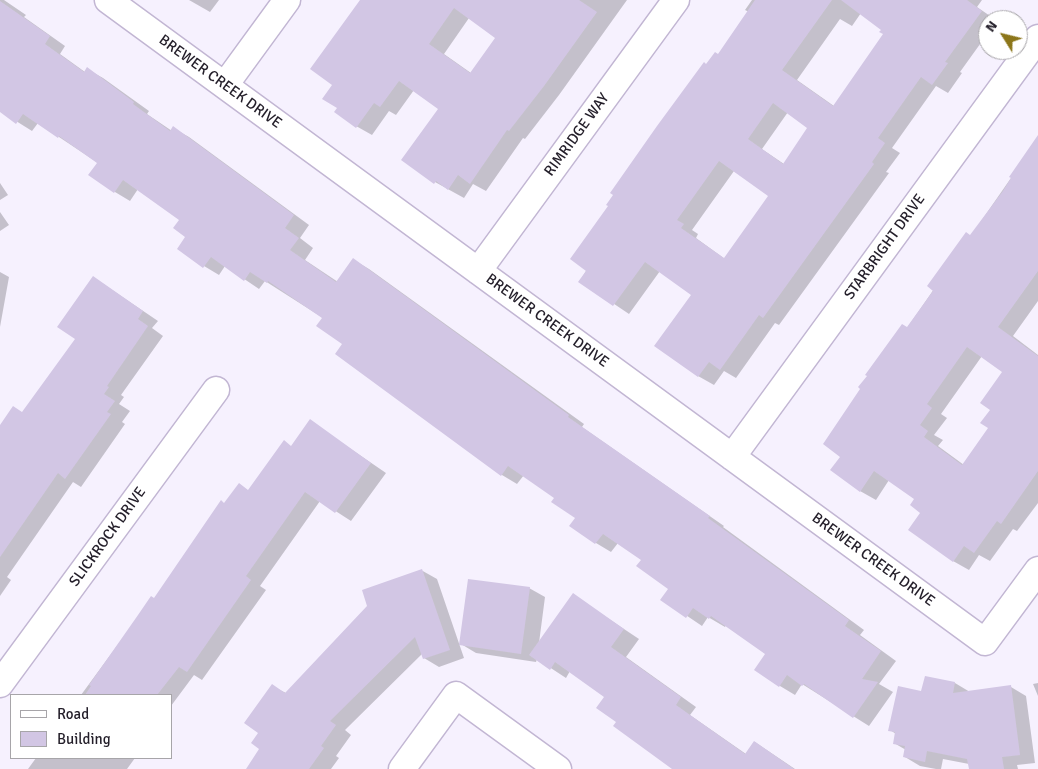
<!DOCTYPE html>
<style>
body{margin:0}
#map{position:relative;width:1038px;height:769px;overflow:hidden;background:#f6f1fe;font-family:Signika,sans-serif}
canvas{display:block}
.legend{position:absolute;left:10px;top:694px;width:162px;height:65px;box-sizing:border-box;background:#fff;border:1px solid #a7a5a9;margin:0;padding:6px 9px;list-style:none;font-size:15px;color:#231e29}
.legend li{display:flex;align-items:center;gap:10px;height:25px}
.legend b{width:25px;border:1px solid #a7a5a9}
.north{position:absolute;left:978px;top:10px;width:50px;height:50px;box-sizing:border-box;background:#fff;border:1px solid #a7a5a9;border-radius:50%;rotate:306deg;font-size:14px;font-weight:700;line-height:20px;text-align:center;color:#231e29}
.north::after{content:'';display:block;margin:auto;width:18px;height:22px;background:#8c761a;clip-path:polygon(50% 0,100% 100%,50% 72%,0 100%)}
</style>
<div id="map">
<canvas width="1038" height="769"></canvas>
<ul class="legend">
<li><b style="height:6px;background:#fff"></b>Road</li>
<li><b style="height:14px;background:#d2c6e4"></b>Building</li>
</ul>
<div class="north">N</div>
</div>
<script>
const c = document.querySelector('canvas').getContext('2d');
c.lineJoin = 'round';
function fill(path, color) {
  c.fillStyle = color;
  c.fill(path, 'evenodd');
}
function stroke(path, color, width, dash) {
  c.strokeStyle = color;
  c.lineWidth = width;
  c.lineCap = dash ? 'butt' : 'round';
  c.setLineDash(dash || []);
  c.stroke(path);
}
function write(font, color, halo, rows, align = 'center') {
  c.font = font + ' Signika,sans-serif';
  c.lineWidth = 4;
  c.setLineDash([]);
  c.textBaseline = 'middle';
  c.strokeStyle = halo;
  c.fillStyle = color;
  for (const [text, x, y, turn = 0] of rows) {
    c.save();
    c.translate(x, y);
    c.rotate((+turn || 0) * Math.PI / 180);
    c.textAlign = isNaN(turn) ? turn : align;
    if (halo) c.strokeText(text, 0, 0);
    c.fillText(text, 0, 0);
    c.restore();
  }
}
const shadow = new Path2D(`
 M0 0H4L26 15 24 17 65 46 60 54 85 72 87 69 103 78 149 111 147 114 172 131 173 128 189 137 309 225 300 238 313 248 305 260 338 282 354 260 369 269 584 424 582 427 724 526 723 527 864 630 860 635 896 661 879 684 893 692 869 726 802 684 795 695 780 686 756 669 766 654 726 625 725 627 708 617 702 626 662 599 670 589 642 560 618 543 611 552 596 543 576 518 555 498 524 475 517 484 502 475 337 354 344 344 323 318 265 281 259 289 225 266 219 275 204 266 187 237 181 219 138 189 130 201 115 192 90 175 98 163 38 123 32 131 0 111Z
 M189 0H219L210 12Z
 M361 0H627L559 95 525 139 523 138 486 191 473 184 464 198 435 182 440 108 414 90 396 115 389 111 372 135 356 126 339 108 334 85ZM469 18 497 38 471 73 444 54Z
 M752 0H982L977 7 996 20H988V33L960 72 962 73 948 93 936 86 892 148 900 153 886 172 889 173 779 325 775 323 736 378 724 371 714 385 698 376 693 295 660 271 629 314 580 281 707 65 718 55 749 12 745 10ZM861 13 883 29 885 34 834 106 797 80 840 19 852 26ZM788 112 809 128 784 164 762 149ZM734 171 770 196 725 259 696 238 698 234 692 230Z
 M1038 139V301L1013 336 1038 355V503L1017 531 1013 529 990 561 979 555 969 570 953 561 915 499 889 480 876 500 860 491 841 456 907 328ZM982 356 1004 371 992 409 989 428 964 465 938 446 943 440 934 435 947 418 941 414Z
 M0 183 8 195 0 200Z
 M0 212 9 225 0 231Z
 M0 272 9 277 0 327Z
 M93 277 158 321 152 328 163 336 121 395 124 397 119 404 130 411 122 422 125 424 81 487 73 482 7 577 11 580 0 596V427L23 413 76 339Z
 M310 421 386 473 351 521 320 501 260 586 266 590 202 680 194 675 171 706V695H81L152 598 154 599 225 504 249 491 292 447Z
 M421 570 437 579 464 658 439 667 424 658 422 654 345 730 351 735 336 756 339 758 331 769H247L261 749 260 732 272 686 286 693Z
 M529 588 545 597 539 643 573 595 639 639 626 657 696 707 690 715 746 754 755 742 795 769H677L618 722 606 696 570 671 566 678 537 659 536 662 476 653 461 644Z
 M955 683 970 692 1011 687 1026 696 1035 763 1017 765 1018 769H970L969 764 943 759 941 769H936L920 766 905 757 906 750 894 743 896 734 890 730 922 692Z
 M1038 683V696L1033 684Z
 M36 758H135L127 769H28Z`);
const building = new Path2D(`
 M360 0H579L597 12 544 86 509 131 507 130 470 184 458 175 448 190 436 181 434 184 401 160 438 109 399 81 380 107 374 103 356 128 334 112 337 108 322 99 332 85 310 69ZM454 8 495 38 470 73 429 44Z
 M755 0H832L782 70 833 106 883 34 879 32 881 30 841 0H967L982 11 945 62 948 63 932 85 921 77 878 138 885 143 872 162 874 164 763 318 759 315 720 370 709 362 698 377 654 346 691 295 645 262 613 306 578 282 586 271 570 259 608 206 606 205 613 195 610 193 657 126 704 62 706 64 715 52 718 54ZM773 103 807 128 783 164 748 139ZM719 161 768 196 724 258 681 228 684 224 677 220Z
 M0 1 50 36 45 44 84 72 87 67 134 102 133 104 170 131 173 126 294 215 285 228 299 238 290 250 336 282 353 258 569 415 568 417 710 516 708 518 849 620 845 626 881 651 862 679 878 682 853 718 804 684 802 686 787 675 779 687 754 670 765 654 711 616 709 619 693 608 686 618 660 600 668 589 636 566 641 560 603 534 595 544 569 526 575 518 551 502 554 498 508 466 501 476 335 354 342 344 316 326 322 318 268 281 267 283 250 272 244 281 211 257 203 268 177 249 185 237 173 228 179 220 123 180 114 193 88 175 97 163 59 136 58 138 23 114 16 124 0 112Z
 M1038 135V271L998 327 1038 356V471L1001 524 997 521 974 553 964 546 953 562 908 530 920 513 910 505 914 499 874 471 860 492 830 470 840 457 823 444 860 389 858 387 867 376 865 375 902 324 907 327 933 291 927 286 966 232 970 235 1003 191 1011 178 1009 177ZM967 347 1002 372 980 403 990 410 980 423 988 428 962 465 924 437 928 431 920 425 932 408 927 404Z
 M93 276 143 311 138 319 148 326 107 386 109 387 104 394 115 401 107 412 111 414 65 479 58 473 0 557V425L13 406 22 412 75 339 57 327Z
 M310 419 371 463 335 513 305 492 246 576 251 580 187 672 179 667 157 695H85L91 686 89 685 138 615 151 596 154 598 221 500 224 503 239 483 248 490 284 440 291 446Z
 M422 569 450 650 423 659 415 637 330 721 336 725 321 746 324 748 309 769H246L259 749 251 743 258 733 244 723 272 684 285 693 367 606 362 590Z
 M468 579 530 587 521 654 459 645Z
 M573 593 624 629 611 647 681 697 676 705 745 754 754 741 794 769H672L613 726 616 722 596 708 604 697 555 662 550 670 529 655Z
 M925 676 955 682 953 693 1011 685 1020 755 1002 757 1004 769H969L967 759 927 751 925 762 903 757 905 746 893 744 895 732 888 731 898 686 921 691Z`);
const street = new Path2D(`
 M108 0 985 642 1038 570
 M225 85 287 0
 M478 271 676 0
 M732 457 1038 38
 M0 684 216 390
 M402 769 456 695 558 769`);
const streetNames = [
 ["BREWER CREEK DRIVE",220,82,36],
 ["RIMRIDGE WAY",577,135,-54],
 ["STARBRIGHT DRIVE",885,247,-54],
 ["BREWER CREEK DRIVE",547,321,36],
 ["SLICKROCK DRIVE",108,537,-54],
 ["BREWER CREEK DRIVE",873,560,36]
];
fill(shadow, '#0003');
fill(building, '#d2c6e4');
stroke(street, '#c2b6d3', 29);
stroke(street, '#fff', 26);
write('15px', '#231e29', '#fff', streetNames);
</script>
